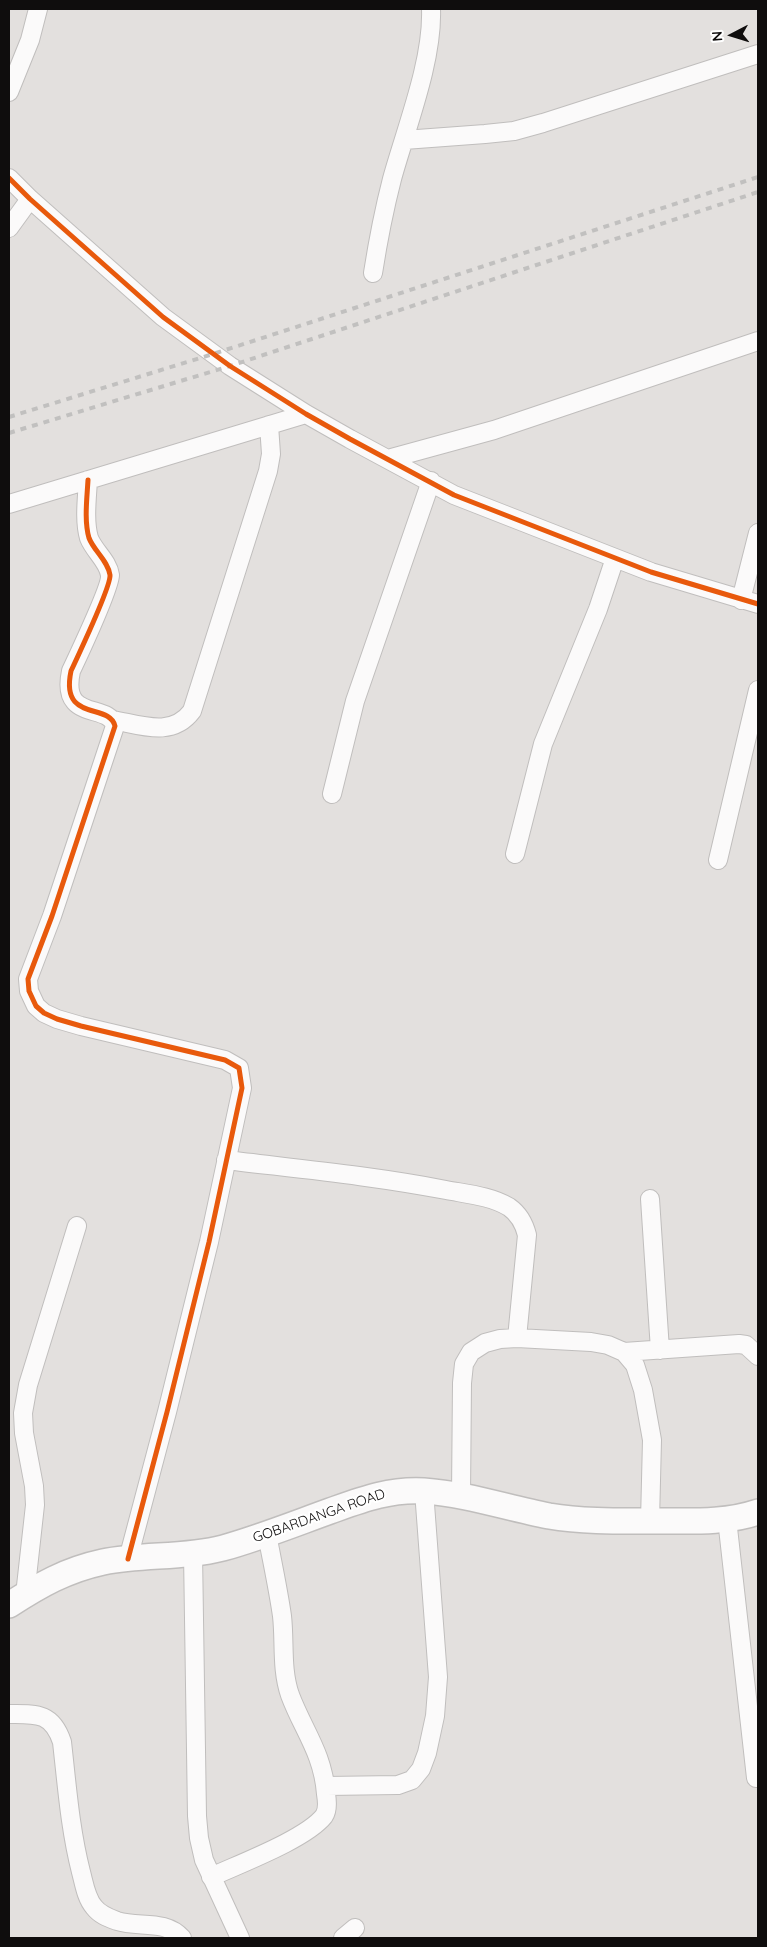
<!DOCTYPE html>
<style>
body{margin:0}
#map{position:relative;width:767px;height:1947px;overflow:hidden;background:#e3e0de;font-family:Quicksand,sans-serif}
canvas{display:block}
.frame{position:absolute;inset:0;border:10px solid #0f0d0d;pointer-events:none}
.north{position:absolute;left:707px;top:10px;width:50px;height:50px;-webkit-text-stroke:4px #fff;paint-order:stroke;rotate:265deg;font-size:14px;font-weight:700;line-height:20px;text-align:center;color:#0f0d0d}
.north::after{content:'';display:block;margin:auto;width:18px;height:22px;background:#0f0d0d;clip-path:polygon(50% 0,100% 100%,50% 72%,0 100%)}
</style>
<div id="map">
<canvas width="767" height="1947"></canvas>
<div class="frame"></div>
<div class="north">N</div>
</div>
<script>
const c = document.querySelector('canvas').getContext('2d');
c.lineJoin = 'round';
function stroke(path, color, width, dash) {
  c.strokeStyle = color;
  c.lineWidth = width;
  c.lineCap = dash ? 'butt' : 'round';
  c.setLineDash(dash || []);
  c.stroke(path);
}
function write(font, color, halo, rows, align = 'center') {
  c.font = font + ' Quicksand,sans-serif';
  c.lineWidth = 4.5;
  c.setLineDash([]);
  c.textBaseline = 'middle';
  c.strokeStyle = halo;
  c.fillStyle = color;
  for (const [text, x, y, turn = 0] of rows) {
    c.save();
    c.translate(x, y);
    c.rotate((+turn || 0) * Math.PI / 180);
    c.textAlign = isNaN(turn) ? turn : align;
    if (halo) c.strokeText(text, 0, 0);
    c.fillText(text, 0, 0);
    c.restore();
  }
}
const minor = new Path2D(`
 M9 92 30 40 38 9
 M404 140 485 134 514 131 543 123 758 54
 M9 178 30 199 163 317 230 366 306 414 350 439 454 495 651 572 758 604
 M9 228 30 199
 M373 273C378 241 384 210 392 179 406 128 433 61 431 9
 M388 459 494 430 758 341
 M88 480C87 498 84 521 89 538 94 551 108 561 110 575 111 586 78 656 71 671 60 723 109 702 115 726L52 916 28 979 29 991 36 1006 44 1013 57 1019 81 1026 225 1060 239 1068 242 1088 209 1242 167 1412 128 1559
 M9 504 306 414
 M741 600 758 533
 M113 720C141 725 172 738 192 711L268 471 271 454 269 425
 M332 794 355 701 431 481
 M515 854 543 744 598 609 615 558
 M718 860 758 690
 M226 1160C300 1169 374 1176 446 1190 467 1194 491 1196 509 1207 519 1214 524 1223 527 1235L517 1338
 M650 1199 660 1350
 M624 1352 739 1344 746 1345 758 1356
 M461 1495 462 1383 464 1364 471 1352 485 1343 500 1339 517 1338 591 1342 608 1345 624 1352 635 1365 643 1390 652 1440 650 1521
 M727 1519 756 1778
 M193 1553 197 1816 199 1838 204 1860 240 1938
 M25 1595 35 1505 34 1486 24 1433 23 1413 28 1385 77 1226
 M9 1714C36 1714 52 1712 62 1742 67 1786 70 1829 81 1872 84 1883 86 1898 94 1907 100 1915 109 1918 117 1921 139 1928 165 1919 182 1938
 M326 1786 398 1785 412 1780 421 1769 427 1753 435 1716 438 1677 424 1491
 M211 1877C239 1864 306 1839 324 1816 328 1810 327 1800 326 1794 323 1753 303 1730 290 1695 281 1669 285 1642 282 1616 278 1588 272 1561 267 1534
 M343 1938 355 1928`);
const secondary = new Path2D(`
 M9 1605C40 1585 66 1570 103 1562 143 1554 184 1558 223 1548 259 1538 294 1524 330 1511 361 1500 389 1489 424 1491 467 1494 507 1508 549 1516 585 1522 622 1521 658 1521 691 1521 726 1523 758 1512`);
const rail = new Path2D(`
 M9 417 213 354 758 177
 M9 433 230 366 758 192`);
const cycleway = new Path2D(`
 M9 178 30 199 163 317 230 366 306 414 350 439 454 495 651 572 758 604
 M88 480C87 498 84 521 89 538 94 551 108 561 110 575 111 586 78 656 71 671 60 723 109 702 115 726L52 916 28 979 29 991 36 1006 44 1013 57 1019 81 1026 225 1060 239 1068 242 1088 209 1242 167 1412 128 1559`);
const streetNames = [
 ["GOBARDANGA ROAD",319,1516,-19]
];
stroke(minor, '#c0bebd', 20);
stroke(secondary, '#c0bebd', 28);
stroke(minor, '#fbfafa', 18);
stroke(secondary, '#fbfafa', 25);
stroke(rail, '#c1c0bf', 4, [6, 6]);
stroke(cycleway, '#e8590c', 5);
write('14px', '#0f0d0d', '#fff', streetNames);
</script>
